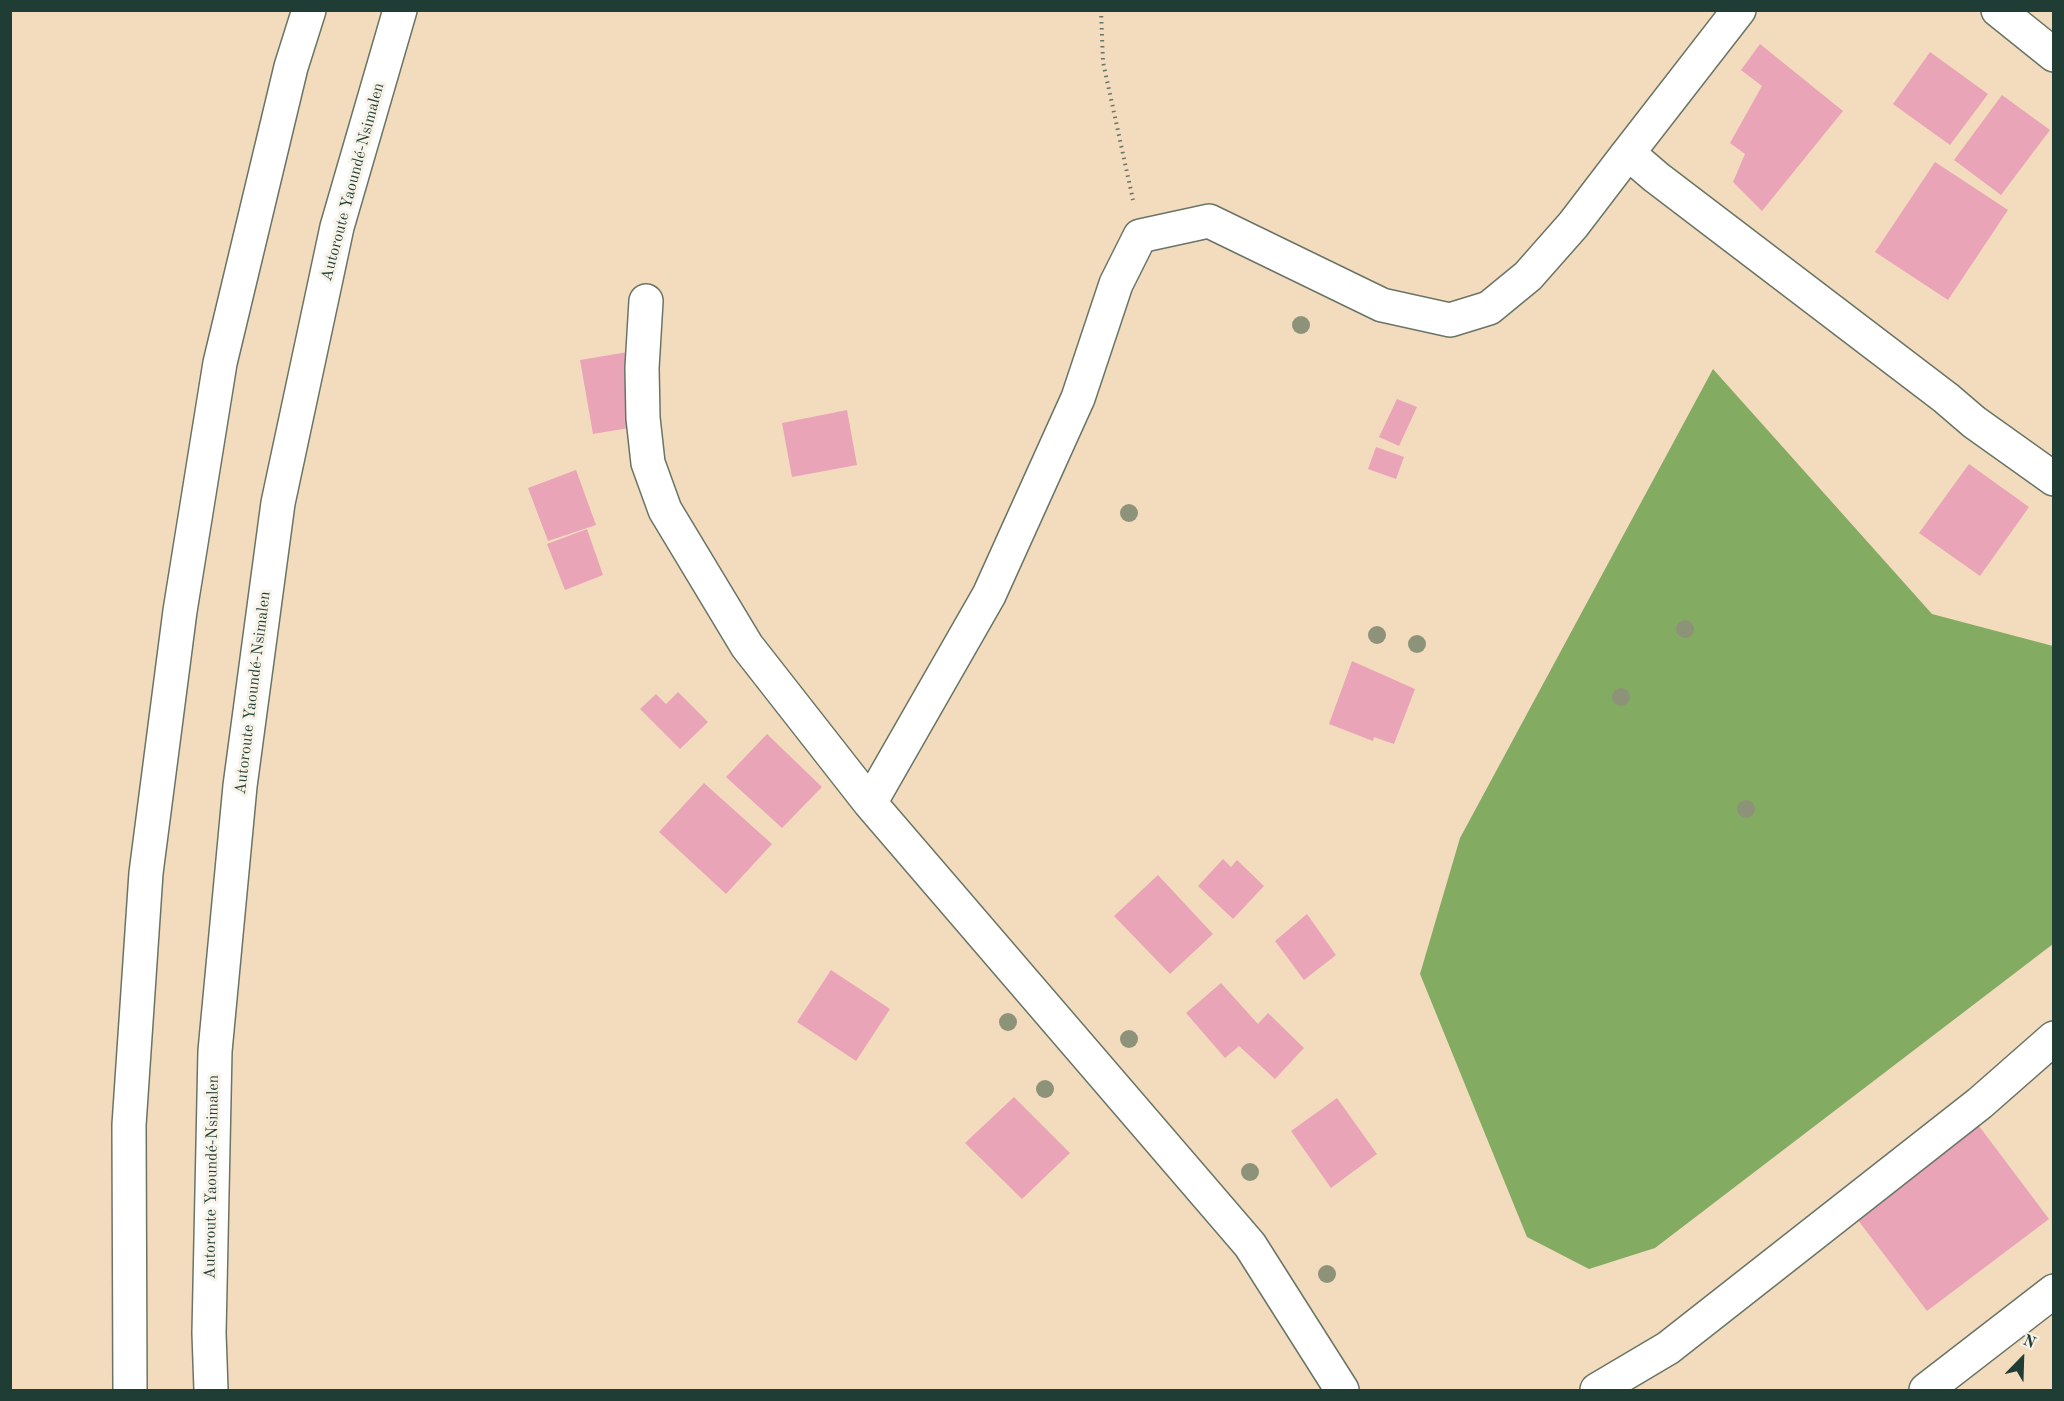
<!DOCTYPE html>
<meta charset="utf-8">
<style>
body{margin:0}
#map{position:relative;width:2064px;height:1401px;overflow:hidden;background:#f3dcbe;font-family:"Old Standard TT",serif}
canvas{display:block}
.frame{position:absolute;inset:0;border:12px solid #1f3d34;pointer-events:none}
.north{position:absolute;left:1992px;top:1329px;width:60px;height:60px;-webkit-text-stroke:4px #f7f3e8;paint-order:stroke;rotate:23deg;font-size:16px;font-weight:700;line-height:24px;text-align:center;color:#1f3d34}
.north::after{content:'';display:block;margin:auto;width:21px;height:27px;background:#1f3d34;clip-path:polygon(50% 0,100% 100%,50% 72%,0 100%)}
</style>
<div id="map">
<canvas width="2064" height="1401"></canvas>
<div class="frame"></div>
<div class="north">N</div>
</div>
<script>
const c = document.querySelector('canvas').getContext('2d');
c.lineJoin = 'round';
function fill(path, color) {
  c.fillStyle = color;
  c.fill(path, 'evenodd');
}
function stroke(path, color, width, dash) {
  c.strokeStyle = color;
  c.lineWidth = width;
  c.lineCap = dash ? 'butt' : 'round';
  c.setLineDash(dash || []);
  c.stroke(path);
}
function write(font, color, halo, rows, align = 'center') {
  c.font = font + ' "Old Standard TT",serif';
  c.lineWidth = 6;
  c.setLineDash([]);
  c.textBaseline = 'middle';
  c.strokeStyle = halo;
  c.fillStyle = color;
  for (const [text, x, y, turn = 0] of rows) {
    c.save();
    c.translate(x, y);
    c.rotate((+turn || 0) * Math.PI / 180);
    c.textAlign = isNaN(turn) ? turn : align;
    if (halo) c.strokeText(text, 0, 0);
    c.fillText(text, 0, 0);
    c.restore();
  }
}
const forest = new Path2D(`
 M1713 369 1932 614 2053 646V944L1655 1248 1589 1269 1527 1237 1420 974 1460 838Z`);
const building = new Path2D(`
 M1760 44 1843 111 1762 211 1733 182 1745 154 1730 143 1762 86 1741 70Z
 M1930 52 1988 94 1950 145 1893 104Z
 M2002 95 2050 130 2001 195 1954 160Z
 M1935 162 2008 210 1948 300 1875 252Z
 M628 352 641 426 593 434 580 360Z
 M1397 399 1417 407 1399 446 1379 437Z
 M847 410 857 465 792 477 782 423Z
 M1376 447 1404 457 1396 479 1368 469Z
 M1969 464 2029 507 1980 576 1919 533Z
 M576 470 596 525 548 541 528 488Z
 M587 529 603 575 565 590 547 544Z
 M1352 661 1415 689 1394 744 1374 737 1373 741 1329 724Z
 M678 692 708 722 680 749 640 709 656 694 666 704Z
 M767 734 822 787 782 828 726 777Z
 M704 783 772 844 726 894 659 832Z
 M1223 859 1231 867 1237 860 1264 886 1233 919 1198 886Z
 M1158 875 1213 934 1170 974 1114 916Z
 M1307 914 1336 955 1304 980 1275 941Z
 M831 970 890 1009 856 1061 797 1022Z
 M1221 983 1258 1024 1268 1013 1304 1048 1275 1079 1239 1046 1225 1058 1186 1013Z
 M1014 1097 1070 1153 1022 1199 965 1143Z
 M1337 1098 1377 1154 1331 1188 1291 1131Z
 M1976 1122 2049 1219 1927 1311 1854 1215Z`);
const path = new Path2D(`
 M1101 10 1103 62 1133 200`);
const minor = new Path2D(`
 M1739 10 1628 153 1656 177 1946 398 1974 422 2054 479
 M1998 10 2054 55
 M646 301 642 368 643 418 648 463 665 510 747 646 870 803 1250 1245 1342 1390
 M870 803 989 595 1078 398 1116 284 1140 236 1209 221 1382 305 1450 320 1489 308 1528 276 1573 225 1628 153
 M1597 1390 1668 1348 1980 1103 2054 1038
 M1926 1390 2054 1291`);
const highway = new Path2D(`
 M130 1390 129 1125 146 873 180 611 220 363 291 67 309 10
 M211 1390 209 1333 215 1051 240 786 278 503 337 227 400 10`);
const trees = [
 [1301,325],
 [1129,513],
 [1685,629],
 [1377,635],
 [1417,644],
 [1621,697],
 [1746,809],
 [1008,1022],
 [1129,1039],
 [1045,1089],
 [1250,1172],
 [1327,1274]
];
const streetNames = [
 ["Autoroute Yaoundé-Nsimalen",353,182,-75],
 ["Autoroute Yaoundé-Nsimalen",253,693,-83],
 ["Autoroute Yaoundé-Nsimalen",212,1177,-89]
];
fill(forest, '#84ab62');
fill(building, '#e9a4b8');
stroke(minor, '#697564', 36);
stroke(highway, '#697564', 36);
stroke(path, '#697564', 4, [1.5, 4.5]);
stroke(minor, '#fff', 33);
stroke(highway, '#fff', 33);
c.fillStyle = '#8d9379';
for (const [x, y] of trees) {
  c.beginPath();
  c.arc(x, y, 9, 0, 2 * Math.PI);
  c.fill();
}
write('16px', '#1f3d34', '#f7f3e8', streetNames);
</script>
